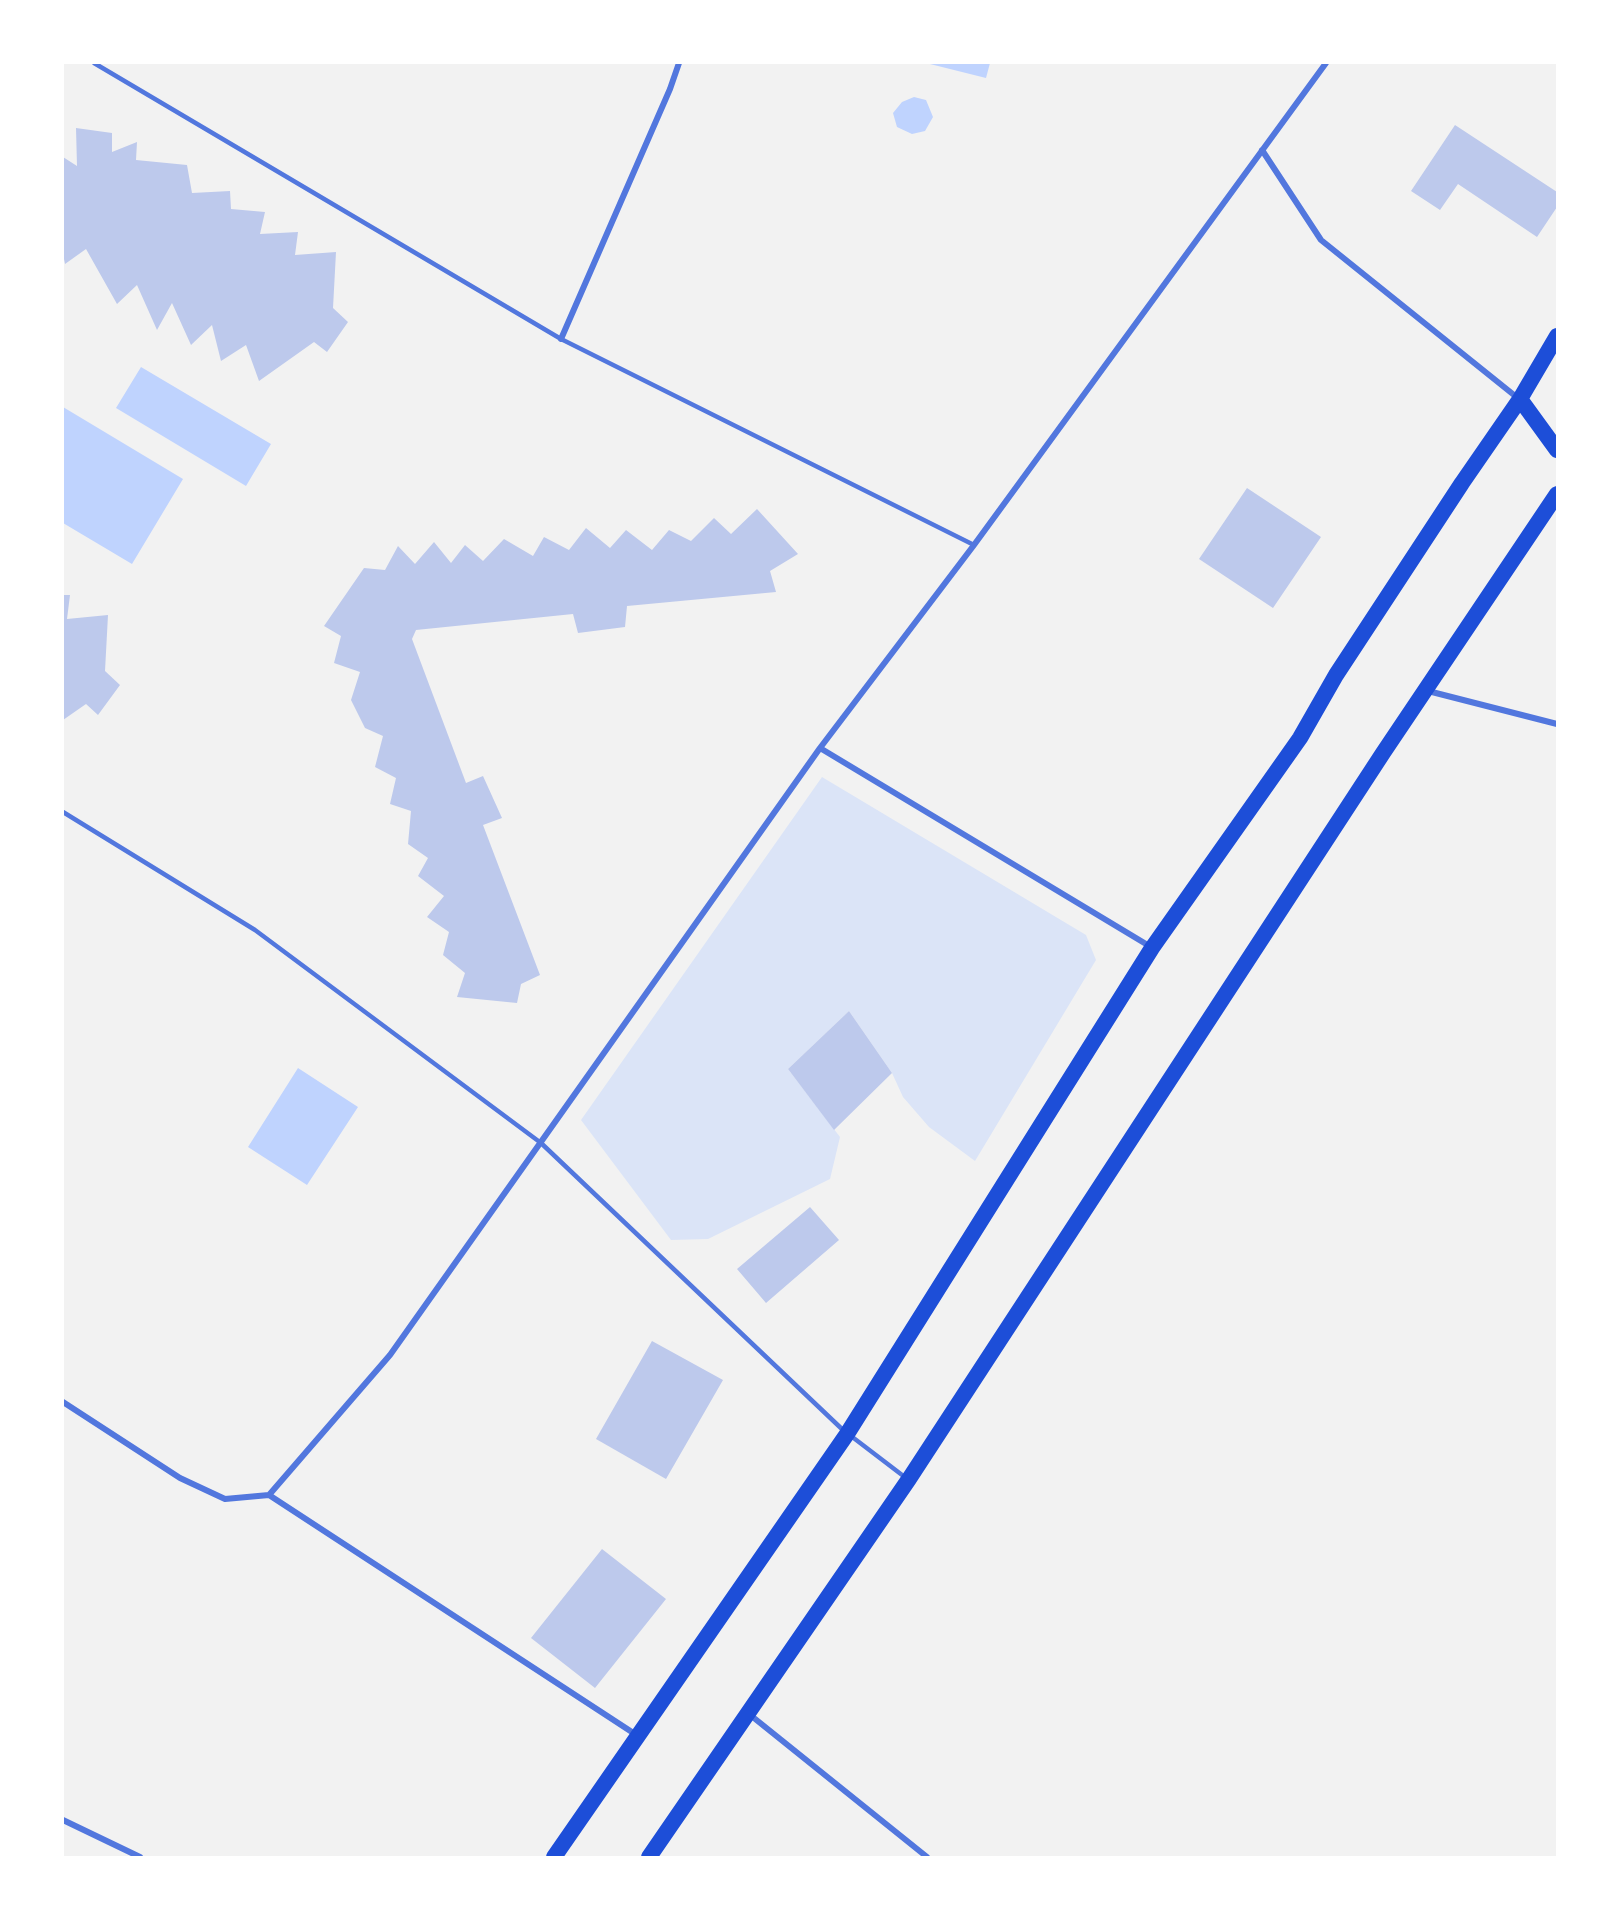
<!DOCTYPE html>
<style>
body{margin:0}
#map{position:relative;width:1620px;height:1920px;overflow:hidden;background:#f2f2f2;font-family:"Nunito Sans",sans-serif}
canvas{display:block}
.frame{position:absolute;inset:0;border:64px solid #fff;pointer-events:none}
</style>
<div id="map">
<canvas width="1620" height="1920"></canvas>
<div class="frame"></div>
</div>
<script>
const c = document.querySelector('canvas').getContext('2d');
c.lineJoin = 'round';
function fill(path, color) {
  c.fillStyle = color;
  c.fill(path, 'evenodd');
}
function stroke(path, color, width, dash) {
  c.strokeStyle = color;
  c.lineWidth = width;
  c.lineCap = dash ? 'butt' : 'round';
  c.setLineDash(dash || []);
  c.stroke(path);
}
const green = new Path2D(`
 M822 777 1086 935 1096 960 975 1161 929 1127 903 1097 892 1073 849 1011 788 1069 840 1137 830 1179 708 1239 671 1240 581 1120Z`);
const water = new Path2D(`
 M926 63H990L986 78Z
 M914 97 926 100 933 117 925 131 912 134 897 127 893 113 902 102Z
 M141 367 271 444 246 486 116 408Z
 M63 407 183 479 132 564 63 523Z
 M298 1068 358 1107 307 1185 248 1147Z`);
const building = new Path2D(`
 M1455 125 1557 192V207L1537 237 1458 184 1440 210 1411 191Z
 M76 128 112 133V152L137 142 136 160 187 165 192 193 230 191 231 209 265 212 260 234 298 232 295 255 336 252 333 308 348 322 327 352 314 342 259 381 246 345 221 361 212 325 191 345 172 303 157 330 137 285 117 304 86 249 65 264 63 254V157L77 166Z
 M1247 488 1321 537 1273 608 1199 559Z
 M757 509 798 554 770 571 776 592 627 606 625 627 578 633 573 614 416 630 412 639 466 783 483 776 502 818 483 825 540 975 521 984 517 1003 457 997 465 973 443 955 449 932 427 917 444 896 418 876 428 858 408 844 411 811 390 804 396 778 375 767 383 736 365 728 351 700 360 672 334 663 341 636 324 626 364 568 385 570 398 546 415 564 434 542 451 563 465 545 483 561 504 539 533 556 544 537 569 550 586 528 610 548 626 530 652 550 669 530 691 541 714 518 731 534Z
 M63 595H70L67 619 108 615 105 671 120 685 98 715 86 704 63 720Z
 M849 1011 892 1073 834 1130 788 1069Z
 M810 1207 839 1240 766 1303 737 1269Z
 M652 1341 723 1380 666 1479 596 1439Z
 M602 1549 666 1599 595 1688 531 1638Z`);
const service = new Path2D(`
 M94 63 561 339 974 545
 M63 812 255 930 541 1143 844 1431
 M851 1436 906 1478`);
const minor = new Path2D(`
 M1262 150 1321 240 1519 399
 M561 339 670 89 679 63
 M1428 691 1557 724
 M820 748 1151 947
 M63 1402 180 1478 225 1499 269 1495 390 1355 820 748 974 545 1326 63
 M269 1495 638 1736
 M749 1714 927 1857
 M63 1820 140 1857`);
const trunk = new Path2D(`
 M1520 399 1557 450
 M554 1857 847 1434 1152 948 1300 738 1336 675 1462 483 1520 399 1557 336
 M649 1857 909 1479 1383 753 1557 494`);
fill(green, '#dbe4f7');
fill(water, '#bfd3fe');
fill(building, '#bdc9ec');
stroke(service, '#5277de', 4.5);
stroke(minor, '#5277de', 6);
stroke(trunk, '#1d4ed8', 16);
</script>
